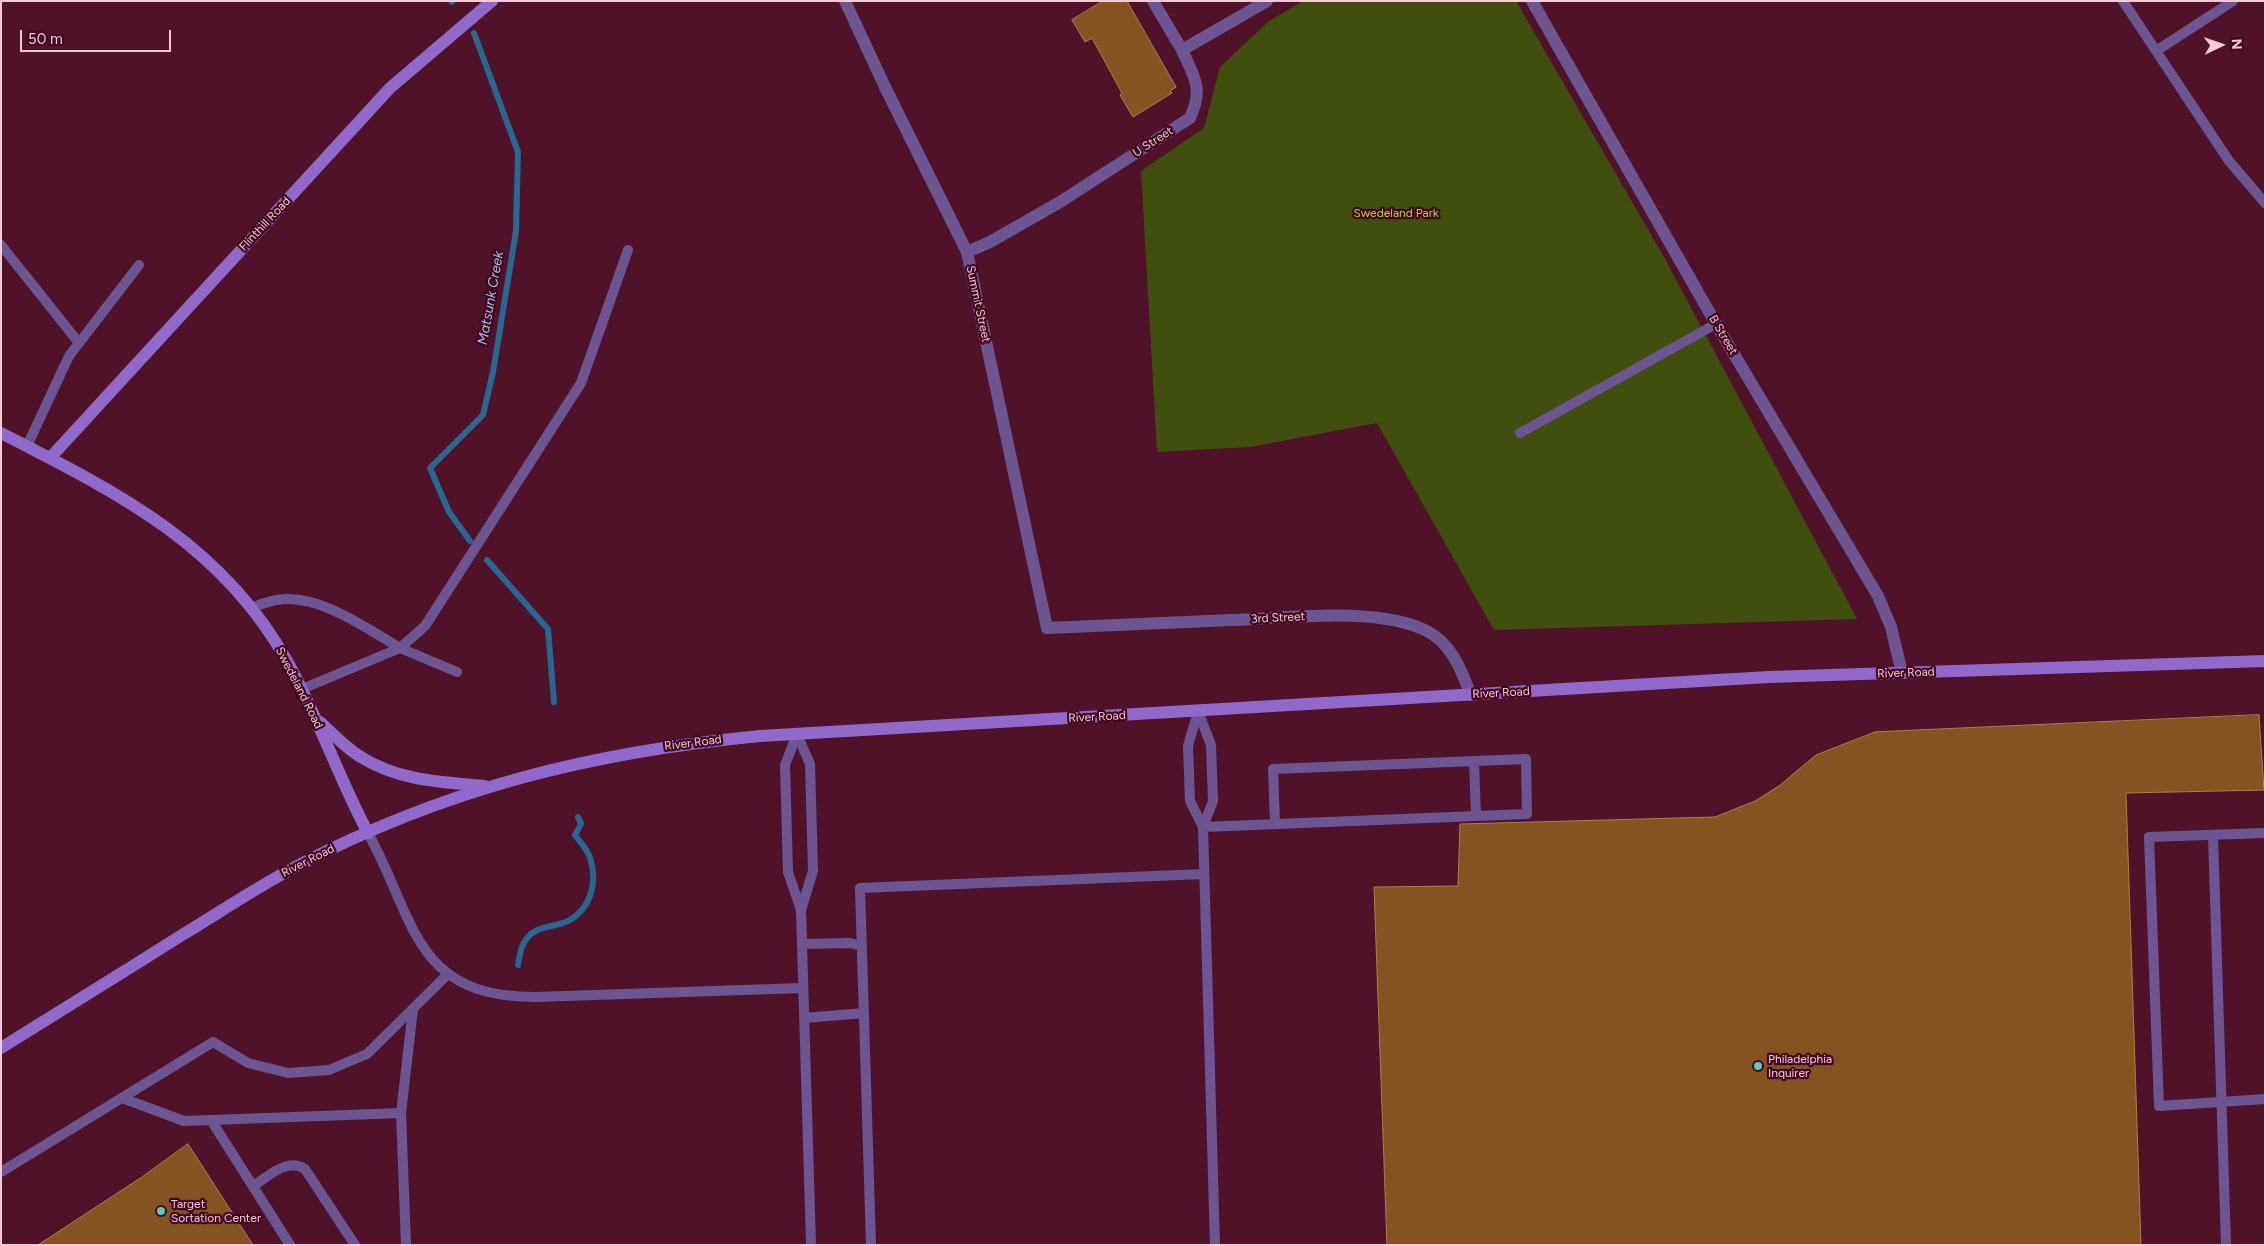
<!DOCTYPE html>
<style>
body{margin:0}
#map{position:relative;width:2266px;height:1246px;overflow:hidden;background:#4f1229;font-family:Figtree,sans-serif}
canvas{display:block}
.frame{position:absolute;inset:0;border:2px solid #f4ccd6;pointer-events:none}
.north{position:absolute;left:2196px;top:20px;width:50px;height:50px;-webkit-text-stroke:4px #430620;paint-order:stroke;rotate:87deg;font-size:14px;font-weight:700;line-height:20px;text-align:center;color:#f4ccd6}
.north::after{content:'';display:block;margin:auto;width:18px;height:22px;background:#f4ccd6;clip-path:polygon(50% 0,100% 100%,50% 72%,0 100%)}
.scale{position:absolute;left:20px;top:30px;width:151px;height:22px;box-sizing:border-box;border:2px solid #f4ccd6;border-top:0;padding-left:6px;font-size:15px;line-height:18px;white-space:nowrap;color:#f4ccd6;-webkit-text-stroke:4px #430620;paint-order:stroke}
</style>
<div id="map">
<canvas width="2266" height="1246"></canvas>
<div class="frame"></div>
<div class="north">N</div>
<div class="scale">50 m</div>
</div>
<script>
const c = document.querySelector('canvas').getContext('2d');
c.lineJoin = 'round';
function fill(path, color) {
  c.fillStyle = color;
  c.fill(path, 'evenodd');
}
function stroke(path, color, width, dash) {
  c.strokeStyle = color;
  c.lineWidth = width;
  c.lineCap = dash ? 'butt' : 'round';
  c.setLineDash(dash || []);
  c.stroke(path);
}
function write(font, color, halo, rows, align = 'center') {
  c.font = font + ' Figtree,sans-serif';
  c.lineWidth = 4.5;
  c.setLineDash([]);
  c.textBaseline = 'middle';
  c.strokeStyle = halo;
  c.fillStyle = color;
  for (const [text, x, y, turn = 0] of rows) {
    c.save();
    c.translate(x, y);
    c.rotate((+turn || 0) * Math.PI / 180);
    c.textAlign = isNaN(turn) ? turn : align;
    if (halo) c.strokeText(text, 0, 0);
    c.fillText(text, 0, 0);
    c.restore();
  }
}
const green = new Path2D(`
 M1303 1H1516L1664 257 1857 619 1494 630 1377 423 1250 447 1157 452 1141 171 1204 128 1220 67 1269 21Z`);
const stream = new Path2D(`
 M451 1 452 2
 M470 541 449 512 430 468 483 415 493 372 516 231 518 152 474 33
 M487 560 548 629 554 702
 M518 965C520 953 521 943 531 934 542 925 556 927 568 921 591 909 598 882 590 858 588 850 580 842 575 835L581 824 578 817`);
const building = new Path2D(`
 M1103 1H1127L1176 87 1170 91 1172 93 1133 117 1120 95 1122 93 1092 38 1085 42 1072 20Z
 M2259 715 2264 790 2126 793 2141 1245H1387L1374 887 1458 886 1460 824 1715 817 1755 801 1779 786 1816 755 1875 732Z
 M188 1144 253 1245H38L142 1177Z`);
const lane = new Path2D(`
 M2123 1 2229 161 2265 203
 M2156 51 2233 1
 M1 245 79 343
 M1520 433 1716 324
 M27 446 69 356 139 265
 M251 608C259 605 268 601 277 600 318 593 366 628 400 648L425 626 581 383 628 250
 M302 689 400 648 457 672
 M1198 711 1211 745 1213 801 1203 827 1215 1245
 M1198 711 1188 746 1190 801 1203 827
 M797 734 785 765 788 872 801 910 811 1245
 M797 734 810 764 813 871 801 910
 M1474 761 1476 816
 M1203 827 1527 814 1526 759 1273 769 1275 824
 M368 833C416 920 413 997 535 997L803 988
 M2265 833 2149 837 2159 1106 2265 1099
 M2213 835 2226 1245
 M802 944 850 943 862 946
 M804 1018 864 1013
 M122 1098 184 1121 401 1113 413 1009
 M401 1113 406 1245
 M211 1120 290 1245
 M1 1172 213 1042 248 1063 288 1073 329 1070 367 1054 447 975
 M253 1186C268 1177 287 1157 305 1169L355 1245
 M871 1245 860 888 1204 874`);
const street = new Path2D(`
 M845 1 885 87 967 252 1047 628C1109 625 1171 623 1232 620 1287 618 1378 606 1427 631 1452 644 1461 670 1471 695
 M1153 1 1182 50
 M1532 1 1716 324 1878 596 1891 627 1902 673
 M967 252 990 242 1060 202 1190 118C1204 88 1194 77 1182 50L1267 1`);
const secondary = new Path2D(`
 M1 433C116 492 221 543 287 661 318 716 338 777 368 833
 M50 458 390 88 492 1
 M320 722C333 734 346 748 361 757 399 781 442 782 485 786
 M1 1048C62 1010 122 973 182 935 220 912 257 887 297 866 446 788 593 752 760 736L1769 677 2265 661`);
const markers = [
 [1758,1066,5,"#5bcebb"],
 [161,1211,5,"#5bcebb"]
];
const streetNames = [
 ["U Street",1153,142,-33],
 ["Flinthill Road",265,224,-47],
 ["Summit Street",978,304,78],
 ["B Street",1723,335,59],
 ["3rd Street",1278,618,-3],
 ["River Road",1906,673,-2],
 ["Swedeland Road",299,688,63],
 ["River Road",1501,693,-3],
 ["River Road",1097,717,-3],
 ["River Road",693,743,-7],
 ["River Road",308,861,-27]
];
const parkNames = [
 ["Swedeland Park",1396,213]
];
const poiNames = [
 ["Philadelphia",1768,1059],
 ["Inquirer",1768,1073],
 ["Target",171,1204],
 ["Sortation Center",171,1218]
];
const waterNames = [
 ["Matsunk Creek",491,298,-80]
];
fill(green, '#404e0e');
stroke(stream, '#276791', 6);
fill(building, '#855221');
stroke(building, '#b37d4d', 1);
stroke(lane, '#6d5591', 10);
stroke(street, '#6d5591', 12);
stroke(secondary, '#9169ca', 12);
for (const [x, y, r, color] of markers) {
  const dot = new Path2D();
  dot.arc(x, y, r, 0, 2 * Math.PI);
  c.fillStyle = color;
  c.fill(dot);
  stroke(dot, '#430620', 2);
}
write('12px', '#f4ccd6', '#430620', streetNames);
write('12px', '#b5d82f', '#430620', parkNames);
write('12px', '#f4ccd6', '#430620', poiNames, 'left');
write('italic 14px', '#9accf1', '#430620', waterNames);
</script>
